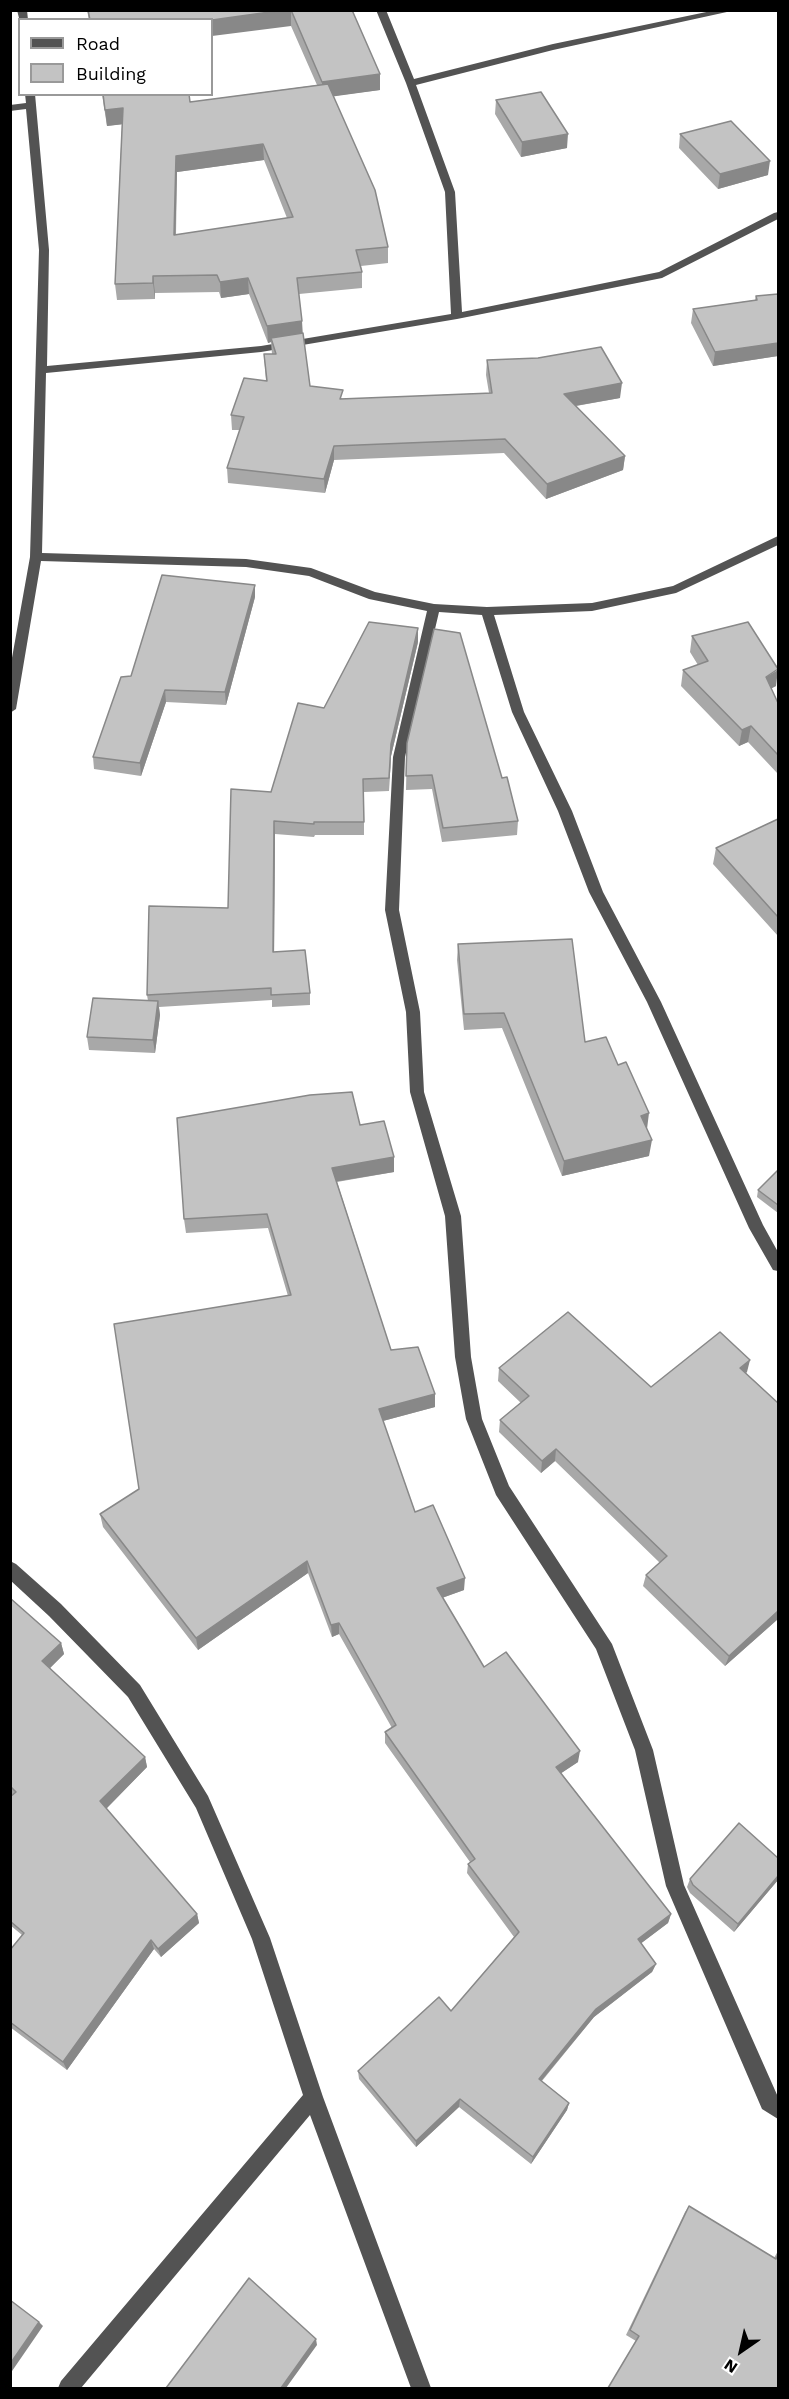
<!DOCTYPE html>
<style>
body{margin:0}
#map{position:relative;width:789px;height:2399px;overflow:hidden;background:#fff;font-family:"Work Sans",sans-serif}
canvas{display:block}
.frame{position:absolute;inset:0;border:12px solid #000;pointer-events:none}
.legend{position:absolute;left:18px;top:18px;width:195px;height:78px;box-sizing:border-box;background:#fff;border:2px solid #999;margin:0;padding:8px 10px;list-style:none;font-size:18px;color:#000}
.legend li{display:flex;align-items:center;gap:12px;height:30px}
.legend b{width:30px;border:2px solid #999}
.north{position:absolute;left:711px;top:2321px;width:60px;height:60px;-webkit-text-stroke:4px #fff;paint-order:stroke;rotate:214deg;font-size:16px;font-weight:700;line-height:24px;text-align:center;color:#000}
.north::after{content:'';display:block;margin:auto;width:21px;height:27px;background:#000;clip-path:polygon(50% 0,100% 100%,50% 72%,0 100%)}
</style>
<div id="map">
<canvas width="789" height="2399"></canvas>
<div class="frame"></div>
<ul class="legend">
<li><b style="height:8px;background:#535353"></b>Road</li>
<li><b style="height:16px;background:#c3c3c3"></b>Building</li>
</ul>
<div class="north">N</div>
</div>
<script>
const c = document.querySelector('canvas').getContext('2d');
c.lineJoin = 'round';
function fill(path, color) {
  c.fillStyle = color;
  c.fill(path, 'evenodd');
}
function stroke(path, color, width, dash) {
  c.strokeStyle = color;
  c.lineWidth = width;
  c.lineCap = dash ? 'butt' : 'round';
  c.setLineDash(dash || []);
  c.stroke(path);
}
const minor = new Path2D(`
 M17 10H27L28 20H20V22Z
 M376 10H386L414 79 553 44 716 10H736L553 50 416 85 455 192 462 312 659 272 774 213 778 212V219L662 278 457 319 261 352 46 373 42 553 246 559 311 568 375 592 434 604 487 607 592 603 673 586 778 536V545L676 593 592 611 494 615 524 712 572 811 603 892 661 1002 763 1225 778 1252V1271L773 1270 749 1228 647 1002 589 892 558 811 512 712 482 615 439 612 405 757 399 910 420 1012 424 1092 461 1216 471 1357 482 1419 509 1486 612 1644 653 1750 684 1885 778 2097V2119L762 2109 666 1886 635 1750 596 1649 496 1495 466 1419 455 1357 445 1216 410 1092 406 1012 385 910 393 757 427 611 369 599 309 576 246 567 41 561 16 709 10 713V669L30 557 39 250 26 109 10 111V105L26 103 25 94H35L49 250 47 366 261 346 451 314 445 192 406 83Z
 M10 1561 16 1564 61 1604 140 1685 208 1796 270 1938 323 2097 431 2388H411L310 2115 81 2388H58L61 2381 303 2095 252 1939 196 1808 128 1697 49 1616 10 1580Z`);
const wall = new Path2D(`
 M87 10H352L380 90 333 96 388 247V263L361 266 362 272V288L299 294 302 333 310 386 343 399 489 393 486 375 487 360 620 398 576 406 625 456 623 470 546 499 504 453 334 460 325 493 228 483 227 468 240 430H232L231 415 266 381 264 354H272L271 342 268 343 249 294 221 298 219 292 155 293V299L117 300 115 284 122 124 107 126 102 94H190V102L317 85 291 26 212 20H89ZM264 160 287 218 176 235 177 172Z
 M496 100 567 148 521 157 495 114Z
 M680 134 768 175 718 189 679 148Z
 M778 294V356L713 366 691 323 693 309 755 300 756 296Z
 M255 597 226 705 166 702 141 776 94 769 93 757 131 676Z
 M692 636 776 686 771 688 778 703V774L748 742 739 746 681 686 683 670 698 665 690 652Z
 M418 642 391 756 389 791 364 792V835H315L314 837 275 834 274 952 310 993V1005L272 1007V1000L159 1007 160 1015 155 1053 89 1050 87 1037 148 1001 147 995 228 908 271 792 324 708Z
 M407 743 502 778 518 821 517 835 442 842 432 789 406 790Z
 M778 819V936L713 864 716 848Z
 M458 944 585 1042 647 1129 649 1156 562 1176 502 1028 464 1030 457 960Z
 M360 1125 394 1157V1172L337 1182 391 1350 435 1407 383 1421 415 1512 464 1590 442 1598 484 1667 578 1762 561 1773 671 1914 668 1923 641 1943 656 1964 652 1972 594 2017 542 2081 569 2103 567 2110 531 2164 459 2107 416 2147 359 2079 358 2071 451 2011 514 1937 467 1873 468 1864 470 1862 385 1743V1732L392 1728 339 1634 332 1637 308 1573 198 1650 103 1527 100 1514 139 1489 288 1296 268 1228 186 1233 184 1219Z
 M778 1170V1213L757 1197 758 1190Z
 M499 1368 651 1387 747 1372 746 1373 778 1403V1619L725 1666 643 1586 646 1575 660 1563 555 1461 541 1473 499 1432 500 1420 521 1403 498 1381Z
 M10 1598 61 1643 64 1654 50 1668 145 1757 147 1767 106 1809 197 1914 199 1923 161 1957 154 1949 67 2070 10 2027V1950L22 1935 10 1925V1797L13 1795 10 1792Z
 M778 1858V1880L734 1932 690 1893 687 1887 690 1879Z
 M689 2206 774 2258 778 2251V2388H608L636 2341 626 2335 685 2212Z`);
const shadedWall = new Path2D(`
 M284 10H291V26L212 36V20Z
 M380 74V90L322 98V82Z
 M123 108 125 124 107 126 105 110Z
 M568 134 567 148 521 157 522 142Z
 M263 144 264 160 177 172 175 252 174 235 176 156Z
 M770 161 768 175 718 189 720 174Z
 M153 276 155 293V299L153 283Z
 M248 278 249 294 221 298 220 282Z
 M302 321 303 337 271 338V342L268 343 267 326Z
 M778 343V356L713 366 715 352Z
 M622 383 620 398 563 408 564 394Z
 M334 446V460L325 493 324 479Z
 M625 456 623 470 546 499 547 484Z
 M255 585V597L226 705 225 692Z
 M418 628V642L391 756 389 791 391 744Z
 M778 670 776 686 763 693 766 677Z
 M165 690 166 702 141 776 140 763Z
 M751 726 748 742 739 746 742 730Z
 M274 821 275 834 274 964 273 952Z
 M158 1001 160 1015 155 1053 153 1040Z
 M649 1113 647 1129 641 1116Z
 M652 1140 649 1156 562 1176 564 1161Z
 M394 1157V1172L333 1182 332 1168Z
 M750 1360 747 1372 737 1380 740 1368Z
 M435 1394V1407L379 1422V1409Z
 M556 1449 555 1461 541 1473 542 1461Z
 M307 1561 308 1573 198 1650 196 1638Z
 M465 1578 464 1590 436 1600 437 1588Z
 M778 1611V1619L725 1666 729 1656Z
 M339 1623V1634L332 1637 331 1625Z
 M61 1643 64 1654 46 1672 42 1661Z
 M580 1751 578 1762 554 1778 556 1767Z
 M145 1757 147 1767 104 1811 100 1801Z
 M778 1876V1880L734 1932 738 1924Z
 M197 1914 199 1923 161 1957 158 1949Z
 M671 1914 668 1923 635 1948 638 1939Z
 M151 1940 154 1949 67 2070 63 2062Z
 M656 1964 652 1972 594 2017 537 2086 539 2079 596 2009Z
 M460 2099 459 2107 416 2147V2141Z
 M569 2103 567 2110 531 2164 533 2157Z
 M39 2322 43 2326 10 2374V2364Z
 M316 2339 317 2345 286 2388H281Z`);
const building = new Path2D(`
 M88 10H284L212 20H90Z
 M291 10H352L380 74 322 82Z
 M328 84 375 190 388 247 356 250 362 272 297 278 302 321 267 326 248 278 220 282 217 275 153 276V283L115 284 123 108 105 110 103 94H189L190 102ZM263 144 293 217 174 235 176 156Z
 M541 92 568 134 522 142 496 100Z
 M731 121 770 161 720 174 680 134Z
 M778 294V343L715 352 693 309 757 300 756 296Z
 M303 333 310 386 343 390 340 399 492 393 487 360 538 358 601 347 622 383 564 394 625 456 547 484 505 439 334 446 324 479 227 468 244 417 231 415 244 378 267 381 264 354H276L271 338Z
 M162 575 255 585 225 692 165 690 140 763 93 757 121 677 131 676Z
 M369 622 418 628 391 744 389 778 363 779 364 822H314V824L274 821 273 952 305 950 310 993 271 995V988L147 995 149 906 228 908 231 789 271 792 298 703 324 708Z
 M748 622 778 669 766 677 778 703V755L751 726 742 730 683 670 708 661 692 636Z
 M434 629 460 633 502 778 507 777 518 821 443 828 432 775 406 776 407 743Z
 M778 819V917L716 848Z
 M572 939 585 1042 606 1037 618 1065 626 1062 649 1113 641 1116 652 1140 564 1161 504 1013 464 1014 458 944Z
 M93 998 158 1001 153 1040 87 1037Z
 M352 1092 360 1125 384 1121 394 1157 332 1168 391 1350 418 1347 435 1394 379 1409 415 1512 433 1505 465 1578 437 1588 484 1667 506 1652 580 1751 556 1767 671 1914 638 1939 656 1964 596 2009 539 2079 569 2103 533 2157 460 2099 416 2141 358 2071 439 1997 451 2011 519 1932 468 1864 475 1859 385 1732 396 1725 339 1623 331 1625 307 1561 196 1638 100 1514 139 1489 114 1324 291 1295 267 1214 184 1219 177 1118 310 1095Z
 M778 1170V1205L758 1190Z
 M568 1312 651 1387 720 1332 750 1360 740 1368 778 1403V1611L729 1656 646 1575 667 1556 556 1449 542 1461 500 1420 529 1396 499 1368Z
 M10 1598 61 1643 42 1661 145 1757 100 1801 197 1914 158 1949 151 1940 63 2062 10 2022V1950L24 1933 10 1921V1797L16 1792 10 1786Z
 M739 1823 778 1858V1876L738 1924 693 1885 690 1879Z
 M689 2206 776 2259 778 2255V2388H608L639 2336 630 2330Z
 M249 2278 316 2339 281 2388H166Z
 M10 2300 39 2322 10 2364Z`);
fill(minor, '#535353');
fill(wall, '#a8a8a8');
fill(shadedWall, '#888');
fill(building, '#c3c3c3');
stroke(building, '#888', 1.5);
</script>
